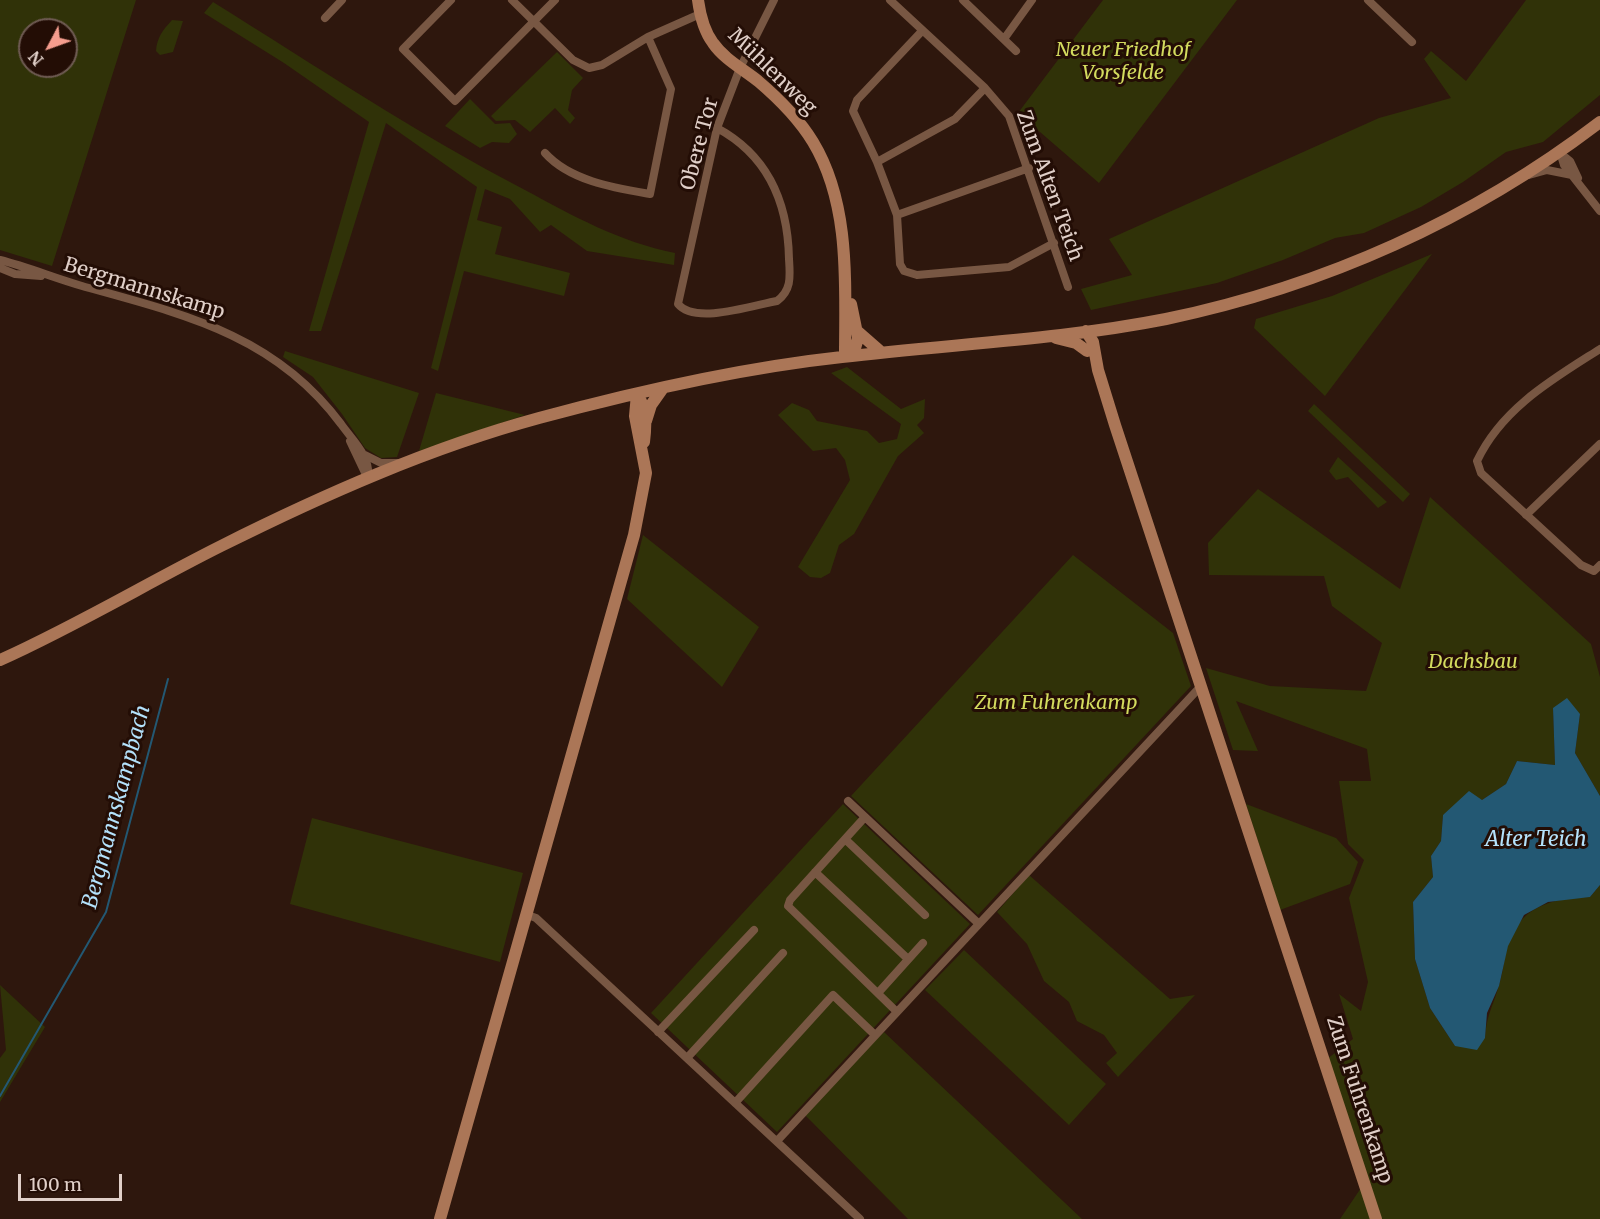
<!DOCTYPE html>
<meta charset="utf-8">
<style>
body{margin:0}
#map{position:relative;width:1600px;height:1219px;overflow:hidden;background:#2e170d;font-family:Merriweather,serif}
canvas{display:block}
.north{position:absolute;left:18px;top:18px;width:60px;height:60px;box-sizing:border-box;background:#230d05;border:2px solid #6f5b53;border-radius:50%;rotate:229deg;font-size:16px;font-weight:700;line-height:24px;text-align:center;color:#e0cfc8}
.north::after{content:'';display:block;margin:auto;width:21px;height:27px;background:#f59d8e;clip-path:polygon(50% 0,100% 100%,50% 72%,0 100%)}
.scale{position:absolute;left:18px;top:1174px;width:104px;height:27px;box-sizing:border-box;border:3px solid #e0cfc8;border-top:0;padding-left:8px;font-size:18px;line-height:21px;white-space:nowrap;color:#e0cfc8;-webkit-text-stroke:4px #230d05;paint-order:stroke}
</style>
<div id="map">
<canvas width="1600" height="1219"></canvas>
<div class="north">N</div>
<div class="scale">100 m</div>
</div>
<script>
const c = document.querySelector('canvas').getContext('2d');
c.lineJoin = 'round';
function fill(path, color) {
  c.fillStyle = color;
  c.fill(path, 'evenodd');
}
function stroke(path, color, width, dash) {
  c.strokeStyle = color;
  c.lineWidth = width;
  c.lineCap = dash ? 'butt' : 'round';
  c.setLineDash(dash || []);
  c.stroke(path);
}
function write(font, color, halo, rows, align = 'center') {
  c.font = font + ' Merriweather,serif';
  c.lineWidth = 6;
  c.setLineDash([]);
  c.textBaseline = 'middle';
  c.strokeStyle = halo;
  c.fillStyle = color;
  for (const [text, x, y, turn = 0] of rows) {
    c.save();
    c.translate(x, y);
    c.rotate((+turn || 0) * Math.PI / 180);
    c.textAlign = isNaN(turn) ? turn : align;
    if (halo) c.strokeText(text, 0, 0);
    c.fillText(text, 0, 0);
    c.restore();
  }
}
const green = new Path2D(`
 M0 0H136L52 266 0 250ZM30 30H66V66H30Z
 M1103 0H1237L1099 183 1018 113Z
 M1526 0H1600V95L1543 142 1506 152 1463 182 1421 207 1364 233 1335 238 1283 260 1217 283 1091 310 1081 289 1132 275 1109 239 1379 118 1451 98 1424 59 1431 51 1466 81Z
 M213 2C316 66 417 134 525 190 573 216 620 242 675 253L674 265 587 251 551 225 540 232 510 199 485 189 477 220 502 227 495 254 570 273 564 296 464 271 438 371 431 368 477 187 386 123 321 331H309L369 122 284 63 204 13Z
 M172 20 183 21 173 52 160 55 156 51C157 37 163 30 172 20Z
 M557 52 583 78 572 90 568 110 575 118 570 124 555 108 530 132 515 120 496 121 491 116Z
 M470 99 495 124 510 123 517 134 509 143 492 142 480 148 445 126Z
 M1432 254 1325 396 1254 328 1256 319 1332 296Z
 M285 351 419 393 397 457 381 458 365 448 342 414 313 377 283 357Z
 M847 367 901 409 925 399 924 418 917 425 924 433 898 456 854 534 839 545 830 573 821 578 810 577 798 567 850 480 845 460 836 448 813 451 778 415 792 403 809 410 817 421 867 431 879 443 897 439 901 424 831 373Z
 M436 393 525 415 419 451Z
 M1314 404 1410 494 1403 502 1308 411Z
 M1338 457 1387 502 1378 508 1348 477 1336 480 1329 471Z
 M1258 489 1400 589 1430 497 1591 644 1600 677V796L1575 753 1580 714 1553 708 1555 765 1517 761 1506 784 1482 800 1443 815 1441 841 1431 856 1433 877 1413 902 1415 959 1430 1008 1455 1046 1485 1038C1487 1013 1493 1007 1499 985 1503 973 1504 960 1507 948 1518 907 1551 898 1590 897L1600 885V1219H1340L1361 1188 1327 1059 1353 1039 1339 994 1361 1011 1368 982 1349 898 1364 860 1348 844 1339 781H1371L1367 749 1236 701 1258 751 1233 750 1206 668 1270 686 1366 691 1382 643 1332 606 1324 576 1209 575 1208 543Z
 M643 535 759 627 722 687 627 599Z
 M1073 555 1173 633 1191 686 978 915 851 796Z
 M843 804 970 924 777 1132 651 1013Z
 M1246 804 1336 838 1358 862 1350 884 1280 910Z
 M312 818 523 873 500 962 290 904Z
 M1029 875 1170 999 1195 995 1118 1077 1106 1063 1117 1053 1104 1035 1077 1021 1069 1002 1044 981 1027 944 997 912Z
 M964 950 1106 1084 1069 1125 925 990Z
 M0 985 45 1027 0 1102V1058L6 1050Z
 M884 1032 1082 1219H908L802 1112Z`);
const water = new Path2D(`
 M1567 698 1580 714 1575 753 1600 796V885L1590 897 1548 902 1524 915 1508 946 1499 986 1487 1013 1485 1038 1477 1050 1455 1046 1430 1008 1415 959 1413 902 1433 877 1431 856 1441 841 1443 815 1469 791 1482 800 1506 784 1517 761 1555 765 1553 708Z`);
const stream = new Path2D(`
 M0 1096 106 912 168 679`);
const street = new Path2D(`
 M451 0 403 49 455 101 555 0
 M512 0 573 60 589 68 602 65 648 37 700 14
 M890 0 985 88 1009 116 1068 287
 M963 0 1016 51
 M1368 0 1412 42
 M325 18 342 0
 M922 31 857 100 853 111 877 162 897 215 900 264 904 271 917 275 1009 267 1054 243
 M1004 39 1032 0
 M717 128C769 156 788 203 789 259 790 276 792 290 777 301 754 305 695 325 678 304L717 128 740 68 774 0
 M1560 152 1564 165 1600 211
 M545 153C570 181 615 188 650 194L671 89 648 37
 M1560 153 1570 161 1578 178
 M877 162 955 119 985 88
 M1529 175 1547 170 1572 175
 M897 215 1029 168
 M0 260C28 267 54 278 82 286 183 314 275 335 341 424 353 441 371 456 368 479
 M0 268 15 274 41 276
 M1600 349C1553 379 1502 408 1477 461L1481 473 1581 565 1594 571 1600 565
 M350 441 368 479
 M365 455 381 463H398
 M1526 515 1600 444
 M865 817 790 900 788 906 897 1012
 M845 839 925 915
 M815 872 908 959
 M525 914 536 918 860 1219
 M979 924 1201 686
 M878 993 923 943
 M658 1032 754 930
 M687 1058 783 953
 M735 1103 833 995 875 1035
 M777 1141 979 924 848 801`);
const secondary = new Path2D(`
 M698 0C700 15 704 31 713 43 724 59 743 69 758 81 778 98 799 119 813 142 851 205 845 285 845 356
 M851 304 858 338 853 355
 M857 331 881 352
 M1086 331 1093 342 1098 370 1115 425 1376 1219
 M1056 338 1076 343 1087 351
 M637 394C647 408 646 426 644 442
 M646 421 651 405 663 388
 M0 660C76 626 147 583 221 546 323 495 429 448 539 418 639 391 740 368 842 357 950 344 1060 340 1166 319 1324 286 1472 220 1600 122
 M440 1219 634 535 646 473 635 416 637 394`);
const parkNames = [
 ["Neuer Friedhof",1123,50],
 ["Vorsfelde",1123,73],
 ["Dachsbau",1473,662],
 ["Zum Fuhrenkamp",1056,703]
];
const streetNames = [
 ["Mühlenweg",772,72,44],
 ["Obere Tor",700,144,-75],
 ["Zum Alten Teich",1049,186,70],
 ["Bergmannskamp",144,289,17],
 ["Zum Fuhrenkamp",1359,1100,72]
];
const waterNames = [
 ["Bergmannskampbach",117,807,-75],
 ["Alter Teich",1536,840]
];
fill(green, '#303208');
fill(water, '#235873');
stroke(stream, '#235873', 2);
stroke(street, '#785743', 8);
stroke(secondary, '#ab7657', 12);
write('italic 20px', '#d3db5e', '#230d05', parkNames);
write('20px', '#e0cfc8', '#230d05', streetNames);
write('italic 21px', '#b4e2fc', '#230d05', waterNames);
</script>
